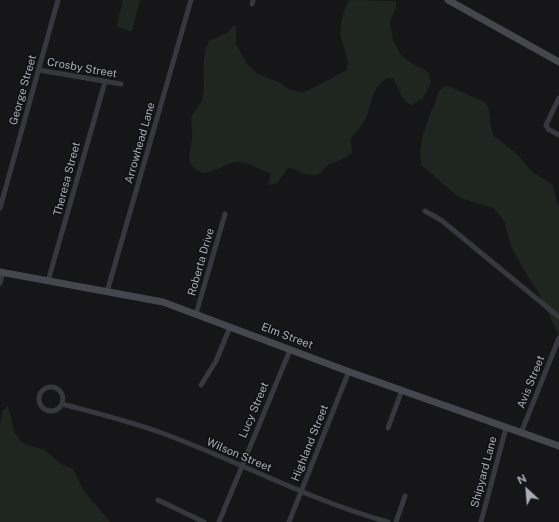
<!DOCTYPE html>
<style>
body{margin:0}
#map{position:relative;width:559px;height:522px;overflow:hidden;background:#161618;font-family:"Public Sans",sans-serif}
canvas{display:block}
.north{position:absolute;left:507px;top:470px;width:40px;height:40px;-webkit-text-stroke:3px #111113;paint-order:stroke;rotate:334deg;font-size:11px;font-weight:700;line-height:16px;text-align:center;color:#a8adb8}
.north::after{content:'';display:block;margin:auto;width:14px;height:18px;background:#a8adb8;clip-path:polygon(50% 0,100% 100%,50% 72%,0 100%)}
</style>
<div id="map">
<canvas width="559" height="522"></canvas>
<div class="north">N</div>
</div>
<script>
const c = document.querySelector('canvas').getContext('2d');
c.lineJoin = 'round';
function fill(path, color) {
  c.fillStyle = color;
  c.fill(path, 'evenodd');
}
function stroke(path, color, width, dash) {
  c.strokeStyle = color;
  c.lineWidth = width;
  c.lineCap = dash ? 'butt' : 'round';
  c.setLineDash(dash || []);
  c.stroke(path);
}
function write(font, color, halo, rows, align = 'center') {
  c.font = font + ' "Public Sans",sans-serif';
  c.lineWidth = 3;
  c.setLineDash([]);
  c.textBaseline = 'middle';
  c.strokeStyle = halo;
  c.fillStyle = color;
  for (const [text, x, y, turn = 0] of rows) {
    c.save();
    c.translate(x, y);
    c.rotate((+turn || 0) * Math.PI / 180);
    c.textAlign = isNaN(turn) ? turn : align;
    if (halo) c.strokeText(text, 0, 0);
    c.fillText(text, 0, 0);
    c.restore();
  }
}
const green = new Path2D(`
 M123 0H140L132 31H130L118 27 117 25Z
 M349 0 396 1V8L390 22 393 40 401 55 410 62 428 72 431 82 423 98 412 105C400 102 400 89 393 79L387 78C369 90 373 106 364 122 361 128 354 133 351 139L352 153C345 159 338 160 330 164 319 170 324 178 306 174 299 173 296 168 288 168L277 183 268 185 271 174C261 171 248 161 237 162 226 163 208 176 200 172 182 163 192 151 192 137 193 130 190 123 192 116 196 108 202 104 203 95 206 77 200 58 209 41L227 33 233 26H236V44L247 64 258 74 281 83 290 90 302 92 309 90 347 70C349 59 345 52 342 42 338 29 342 12 349 0Z
 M448 86 485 102 489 109 491 128 494 136 518 155 532 172 552 184 559 207V336L538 292 521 265 511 246 504 221 499 214 493 208 460 198 422 166C415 142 432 113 439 91L443 87Z
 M8 405 14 431 20 440 25 444 45 450 61 464 73 469 84 491 110 522H0V424L3 411Z`);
const street = new Path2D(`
 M252 4 253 0
 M39 70 121 84
 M559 98 546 125 548 129 559 135
 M0 208 58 0
 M425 211 441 220 559 317
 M48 281 105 82
 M0 283 3 272
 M107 292 191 0
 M196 314 225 214
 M201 385 216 361 230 327
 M39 399a12 12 0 1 1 24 0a12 12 0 1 1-24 0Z
 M62 404C96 413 129 421 162 433 238 461 309 500 388 522
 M388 428 402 390
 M521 433 559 338
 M158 500 204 522
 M219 522 290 350
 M289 522 349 371
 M396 522 405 496
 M481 522 506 428`);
const secondary = new Path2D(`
 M448 0 559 62
 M0 272 163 302 347 371 559 446`);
const streetNames = [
 ["Crosby Street",82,68,10],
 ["George Street",23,90,-74],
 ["Arrowhead Lane",140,143,-74],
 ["Theresa Street",67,179,-75],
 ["Roberta Drive",201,262,-74],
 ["Elm Street",287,336,21],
 ["Avis Street",531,382,-68],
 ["Lucy Street",254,410,-67],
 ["Highland Street",310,443,-68],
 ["Wilson Street",239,455,23],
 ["Shipyard Lane",484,472,-75]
];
fill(green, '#1e261f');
stroke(street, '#37383d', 5);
stroke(secondary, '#45474d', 7);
write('11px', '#a8adb8', '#111113', streetNames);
</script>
